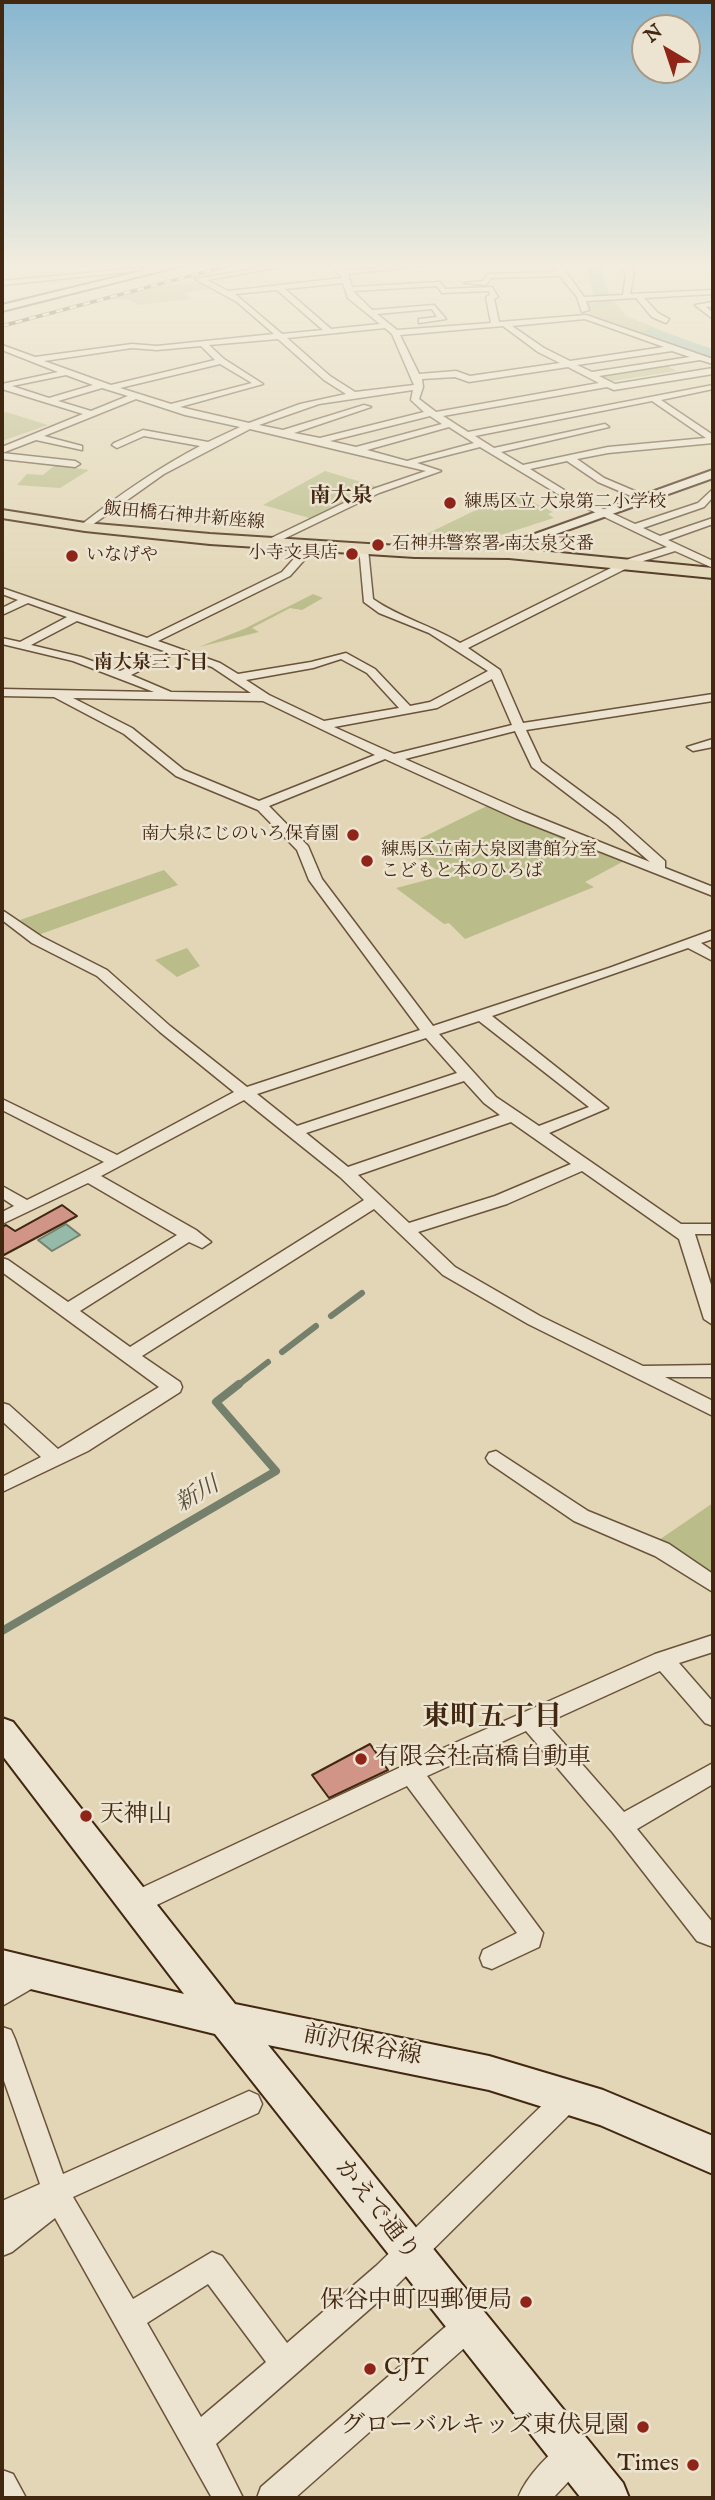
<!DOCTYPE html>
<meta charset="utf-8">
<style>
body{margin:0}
#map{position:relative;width:715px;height:2500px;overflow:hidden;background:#e2d6b6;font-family:"IM FELL English",serif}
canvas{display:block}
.frame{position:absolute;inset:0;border:4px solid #422711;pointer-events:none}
.north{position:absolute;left:631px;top:14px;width:70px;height:70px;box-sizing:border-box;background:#ece4d0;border:2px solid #a89884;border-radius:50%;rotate:321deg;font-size:19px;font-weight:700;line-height:28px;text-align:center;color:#422711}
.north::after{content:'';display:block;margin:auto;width:24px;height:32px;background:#8f2418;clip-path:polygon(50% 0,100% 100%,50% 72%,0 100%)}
</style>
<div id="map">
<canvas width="715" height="2500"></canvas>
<div class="frame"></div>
<div class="north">N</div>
</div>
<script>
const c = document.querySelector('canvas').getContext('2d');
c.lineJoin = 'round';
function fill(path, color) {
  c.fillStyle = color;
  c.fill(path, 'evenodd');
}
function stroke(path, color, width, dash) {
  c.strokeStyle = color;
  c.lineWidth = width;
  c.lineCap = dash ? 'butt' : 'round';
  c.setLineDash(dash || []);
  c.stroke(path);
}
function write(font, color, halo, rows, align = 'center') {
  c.font = font + ' "IM FELL English","Noto Serif JP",serif';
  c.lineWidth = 5;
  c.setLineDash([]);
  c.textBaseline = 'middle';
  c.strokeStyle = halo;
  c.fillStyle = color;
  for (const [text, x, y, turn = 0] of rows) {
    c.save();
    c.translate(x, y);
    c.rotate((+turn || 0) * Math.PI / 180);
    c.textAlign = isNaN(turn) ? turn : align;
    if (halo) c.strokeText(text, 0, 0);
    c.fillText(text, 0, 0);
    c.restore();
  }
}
const green = new Path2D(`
 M195 282 212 288 183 293 193 299 138 305 129 299H108L161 286Z
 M613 299 626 316 713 351V360L590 318 588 300Z
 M663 364 677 371 606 382 596 375Z
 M6 412 48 425 2 441V413Z
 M55 465 89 470 60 488 17 485 27 474 43 475Z
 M325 471 378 487 313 519 263 505Z
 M513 492 553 512 548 514 554 518 485 540H441L430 546 410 542Z
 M313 594 323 598 302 610 290 608 252 628 259 632 199 647 244 629Z
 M487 806 624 861 585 882 594 887 465 939 449 923 444 924 396 888 446 875 413 856 422 852 411 843Z
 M164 870 178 885 38 935 20 920Z
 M187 948 200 966 177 977 155 960Z
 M713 1503V1572L708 1575 656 1542Z`);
const water = new Path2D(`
 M66 1224 80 1235 52 1251 38 1240Z`);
const streamFar1 = new Path2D(`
 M331 1316 362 1293
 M282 1352 316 1326
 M237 1386 268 1362`);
const stream = new Path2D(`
 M2 1631 276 1471 216 1402 239 1384`);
const river = new Path2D(`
 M586 265H600L612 303 609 306H599L596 303Z
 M650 328 713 349V359L644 336V330Z`);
const building = new Path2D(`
 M62 1205 77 1216 2 1256V1227L6 1225 15 1231Z
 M370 1744 388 1770 329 1798 312 1775Z`);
const street = new Path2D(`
 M169 265 175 267 2 285V281Z
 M275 265H293L207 280 228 291 342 278 331 265H340L346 270 430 265 348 274 352 287 440 282 445 289 492 287 498 297 494 299 499 322 586 315 713 359V364L700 360 599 376 615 384 713 368V374L614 390 607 387 443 416 468 432 713 385V389L661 400 713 435V443L608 453 577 459 604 478 644 495V499H638L598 482 567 461 530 469 569 493 635 524 698 503 713 489V497L704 507 643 528 660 536 713 518V524L668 540 713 561V568L675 551 637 563 468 648 500 670 523 723 713 694V701L526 730 541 762 618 819 665 861V868L713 887V896L515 818 385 759 269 806 308 846 322 879 433 1026 609 968 713 930V939L701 943 713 951V961L688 948 492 1016 608 1108 549 1133 681 1224H713V1234H695L713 1291V1325L704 1319 679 1239 582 1171 507 1204 418 1232 455 1267 540 1316 643 1366 713 1365V1377H665L713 1401V1416L528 1324 443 1275 374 1209 142 1356 180 1382 182 1387 180 1392 88 1451 2 1492V1477L41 1457 2 1421V1403L9 1405 58 1449 159 1387 2 1272V1258L8 1260 68 1302 177 1235 88 1183 2 1224V1212L14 1206 2 1198V1186L27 1200 104 1162 2 1110V1099L117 1155 234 1092 160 1032 97 976 32 943 2 920V910L42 937 107 970 170 1026 247 1087 420 1030 309 880 297 850 258 810 176 776 124 734 54 697 2 696V689L154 692 73 661 2 644V638L20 642 67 617 28 603 2 615V608L18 600 2 594V588L147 638 282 572 307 544H315V548L290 576 158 641 220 663 238 674 311 662 346 653 375 669 410 706 430 702 488 671 429 633 379 613 364 602 359 547 368 549 373 599C400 618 433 626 460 643L629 559 667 547 563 497 480 447 417 463 441 471 379 493 269 546 265 545V541L373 489 426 471 250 429 164 474 85 530 81 529V525C119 495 158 468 200 446L144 436 117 448 112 445 114 443 143 430 208 442 240 427 185 415 136 399 44 436 82 446V450L36 440 2 453V447L83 414 2 389V384L58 372 2 350V345L35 357 132 344 157 346 274 334 237 302 195 279ZM343 283 348 298 380 324 331 329 285 289ZM437 286 442 293 489 291 490 295 486 297 491 323 397 330 377 314 432 309 437 317 419 319V323L446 319 434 305 372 310 353 291ZM277 290 323 330 282 334 235 294ZM585 319 664 347 570 361 544 348 512 326ZM503 326 538 352 560 363 470 376 456 371 419 374 400 335ZM385 328 392 334 414 385 355 392 330 376 287 338ZM278 339 324 380 346 394 300 404 249 423 180 407 263 384 224 359 209 345ZM201 346 215 360 111 385 44 361 132 348 157 350ZM672 351 690 357 592 372 577 365ZM220 364 252 383 171 404 120 388ZM568 367 599 383 436 412 419 399 423 387 422 379 455 377 469 382ZM66 375 93 385 49 398 12 386ZM102 388 128 396 91 411 58 401ZM413 390 411 400 424 412 320 438 294 433 371 407 364 405 283 430 259 425 319 404ZM652 401 706 438 608 447 523 465 501 452 609 427 605 424 494 448 475 436ZM430 416 442 424 356 447 330 441ZM449 427 474 443 407 461 367 450ZM77 621 164 651 120 671 81 657 31 645ZM174 654 212 667 251 693 171 692 131 675ZM341 659 367 673 399 708 324 721 269 695 246 680 313 668ZM492 679 512 725 394 754 334 727 437 708ZM73 698 263 701 375 755 259 801 184 770 132 728ZM515 731 532 767 608 825 650 862 525 812 405 759ZM479 1021 589 1107 539 1126 496 1097 439 1034ZM426 1038 457 1073 297 1126 257 1094ZM464 1081 484 1103 500 1115 348 1167 306 1133ZM244 1100 340 1177 364 1200 130 1347 80 1311 189 1242 202 1248 211 1242 196 1230 101 1176ZM511 1122 571 1164 495 1196 409 1223 358 1175Z
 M553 265H561L584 297 623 295 626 274 617 265H625L634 273 630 294 713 290V294L644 298 658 313 669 319 666 323 652 317 636 298 586 301 589 310 582 312 577 297 560 276 491 278 486 285 464 283 483 281 488 274 557 272Z
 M713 302V306L706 307 713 313V319L695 305Z
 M2 453 75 461 80 464 75 467 2 459Z
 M713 739V747L693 751 687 747Z
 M496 1451 588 1511 669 1544 713 1574V1592L655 1556 574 1521 489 1463 486 1458 489 1453Z
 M713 1635V1652L679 1663 713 1702V1726L705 1723 660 1671 546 1723 624 1812 713 1763V1784L637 1829 713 1923V1947L697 1941 613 1833 526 1731 427 1776 543 1933 539 1947 492 1969 483 1966 480 1958 483 1950 517 1933 407 1786 142 1912 133 1915 124 1912 121 1904 124 1896 403 1766 655 1654Z
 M36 1962 45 1965 49 1973 45 1981 2 2006V1980Z
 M2 2027 11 2030 15 2039 63 2174 240 2095 249 2091 258 2095 262 2104 258 2113 73 2197 133 2299 212 2252 222 2256 287 2343 376 2266 561 2087 570 2083 579 2087 583 2096 579 2105 396 2286 216 2444 243 2498H212L55 2218 12 2252 2 2256V2201L40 2184 2 2075ZM208 2284 266 2362 201 2417 147 2323Z
 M469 2311 479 2315 483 2325 479 2335 295 2498H257L261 2487 459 2315Z
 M573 2439 584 2443 588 2454 584 2465 553 2498H518C526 2477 552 2448 573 2439Z
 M2 2470 13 2474 26 2498H2Z`);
const secondary = new Path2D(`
 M166 265H184L2 311V305Z
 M713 470V478L497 555 485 552Z
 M2 1718 13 1722 235 2004 489 2056 603 2090 713 2136V2174L600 2125 489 2090 268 2045 623 2483 629 2498H581L215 2034 2 1982V1950L184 1994 2 1755Z`);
const primary = new Path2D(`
 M2 510 85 523 210 534 415 547 509 548 713 568V578L509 558 415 557 210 544 85 531 2 518Z`);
const rail = new Path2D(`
 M2 326 231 265`);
const markers = [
 [450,503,7,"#8f2418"],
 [378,545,7,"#8f2418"],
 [352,554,7,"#8f2418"],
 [72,556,7,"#8f2418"],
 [353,835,7,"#8f2418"],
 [367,861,7,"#8f2418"],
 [361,1759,7,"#8f2418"],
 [86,1816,7,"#8f2418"],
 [526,2302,7,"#8f2418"],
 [370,2369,7,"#8f2418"],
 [643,2427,7,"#8f2418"],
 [693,2465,7,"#8f2418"]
];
const farPoinames = [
 ["練馬区立 大泉第二小学校",464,503],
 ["石神井警察署 南大泉交番",392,545],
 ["小寺文具店",338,554,"right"],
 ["いなげや",86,556],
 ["南大泉にじのいろ保育園",339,835,"right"],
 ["練馬区立南大泉図書館分室",381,851],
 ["こどもと本のひろば",381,872]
];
const farStreetnames = [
 ["飯田橋石神井新座線",184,517,5]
];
const farNeighbourhoodnames = [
 ["南大泉三丁目",151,664]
];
const farQuarternames = [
 ["南大泉",341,498]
];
const waterNames = [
 ["新川",198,1496,-30]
];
const nearPoinames = [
 ["有限会社高橋自動車",375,1759],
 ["天神山",100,1816],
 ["保谷中町四郵便局",512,2302,"right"],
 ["CJT",384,2369],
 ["グローバルキッズ東伏見園",629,2427,"right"],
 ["Times",679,2465,"right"]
];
const nearStreetnames = [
 ["前沢保谷線",362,2047,11],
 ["かえで通り",376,2211,52]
];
const nearNeighbourhoodnames = [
 ["東町五丁目",492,1719]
];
fill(green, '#babc89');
fill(water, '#96baa9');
stroke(water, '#747f6c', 2);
stroke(streamFar1, '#747f6c', 6);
stroke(stream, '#747f6c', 8);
fill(river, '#96baa9');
fill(building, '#d19587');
stroke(building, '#422711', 2);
stroke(street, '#6a533a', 3);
stroke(secondary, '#422711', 4);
stroke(primary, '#422711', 4);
fill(street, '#ece4d0');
fill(secondary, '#ece4d0');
fill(primary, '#e2d6b6');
stroke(rail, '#422711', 3.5);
stroke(rail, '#ece4d0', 2.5, [7]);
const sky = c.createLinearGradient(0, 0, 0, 615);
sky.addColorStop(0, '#87b6cf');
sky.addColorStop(0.43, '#f2edde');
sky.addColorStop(1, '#f2edde00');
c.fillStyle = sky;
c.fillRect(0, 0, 715, 615);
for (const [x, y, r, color] of markers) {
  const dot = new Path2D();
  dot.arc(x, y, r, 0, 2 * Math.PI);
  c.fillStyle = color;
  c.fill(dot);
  stroke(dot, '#ece4d0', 2.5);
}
write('18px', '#422711', '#ece4d0', farPoinames, 'left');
write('18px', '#422711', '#ece4d0', farStreetnames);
write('bold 19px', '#422711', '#ece4d0', farNeighbourhoodnames);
write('bold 21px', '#422711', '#ece4d0', farQuarternames);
write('italic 23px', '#574c37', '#ece4d0', waterNames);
write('24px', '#422711', '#ece4d0', nearPoinames, 'left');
write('24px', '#422711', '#ece4d0', nearStreetnames);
write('bold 28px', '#422711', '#ece4d0', nearNeighbourhoodnames);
</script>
